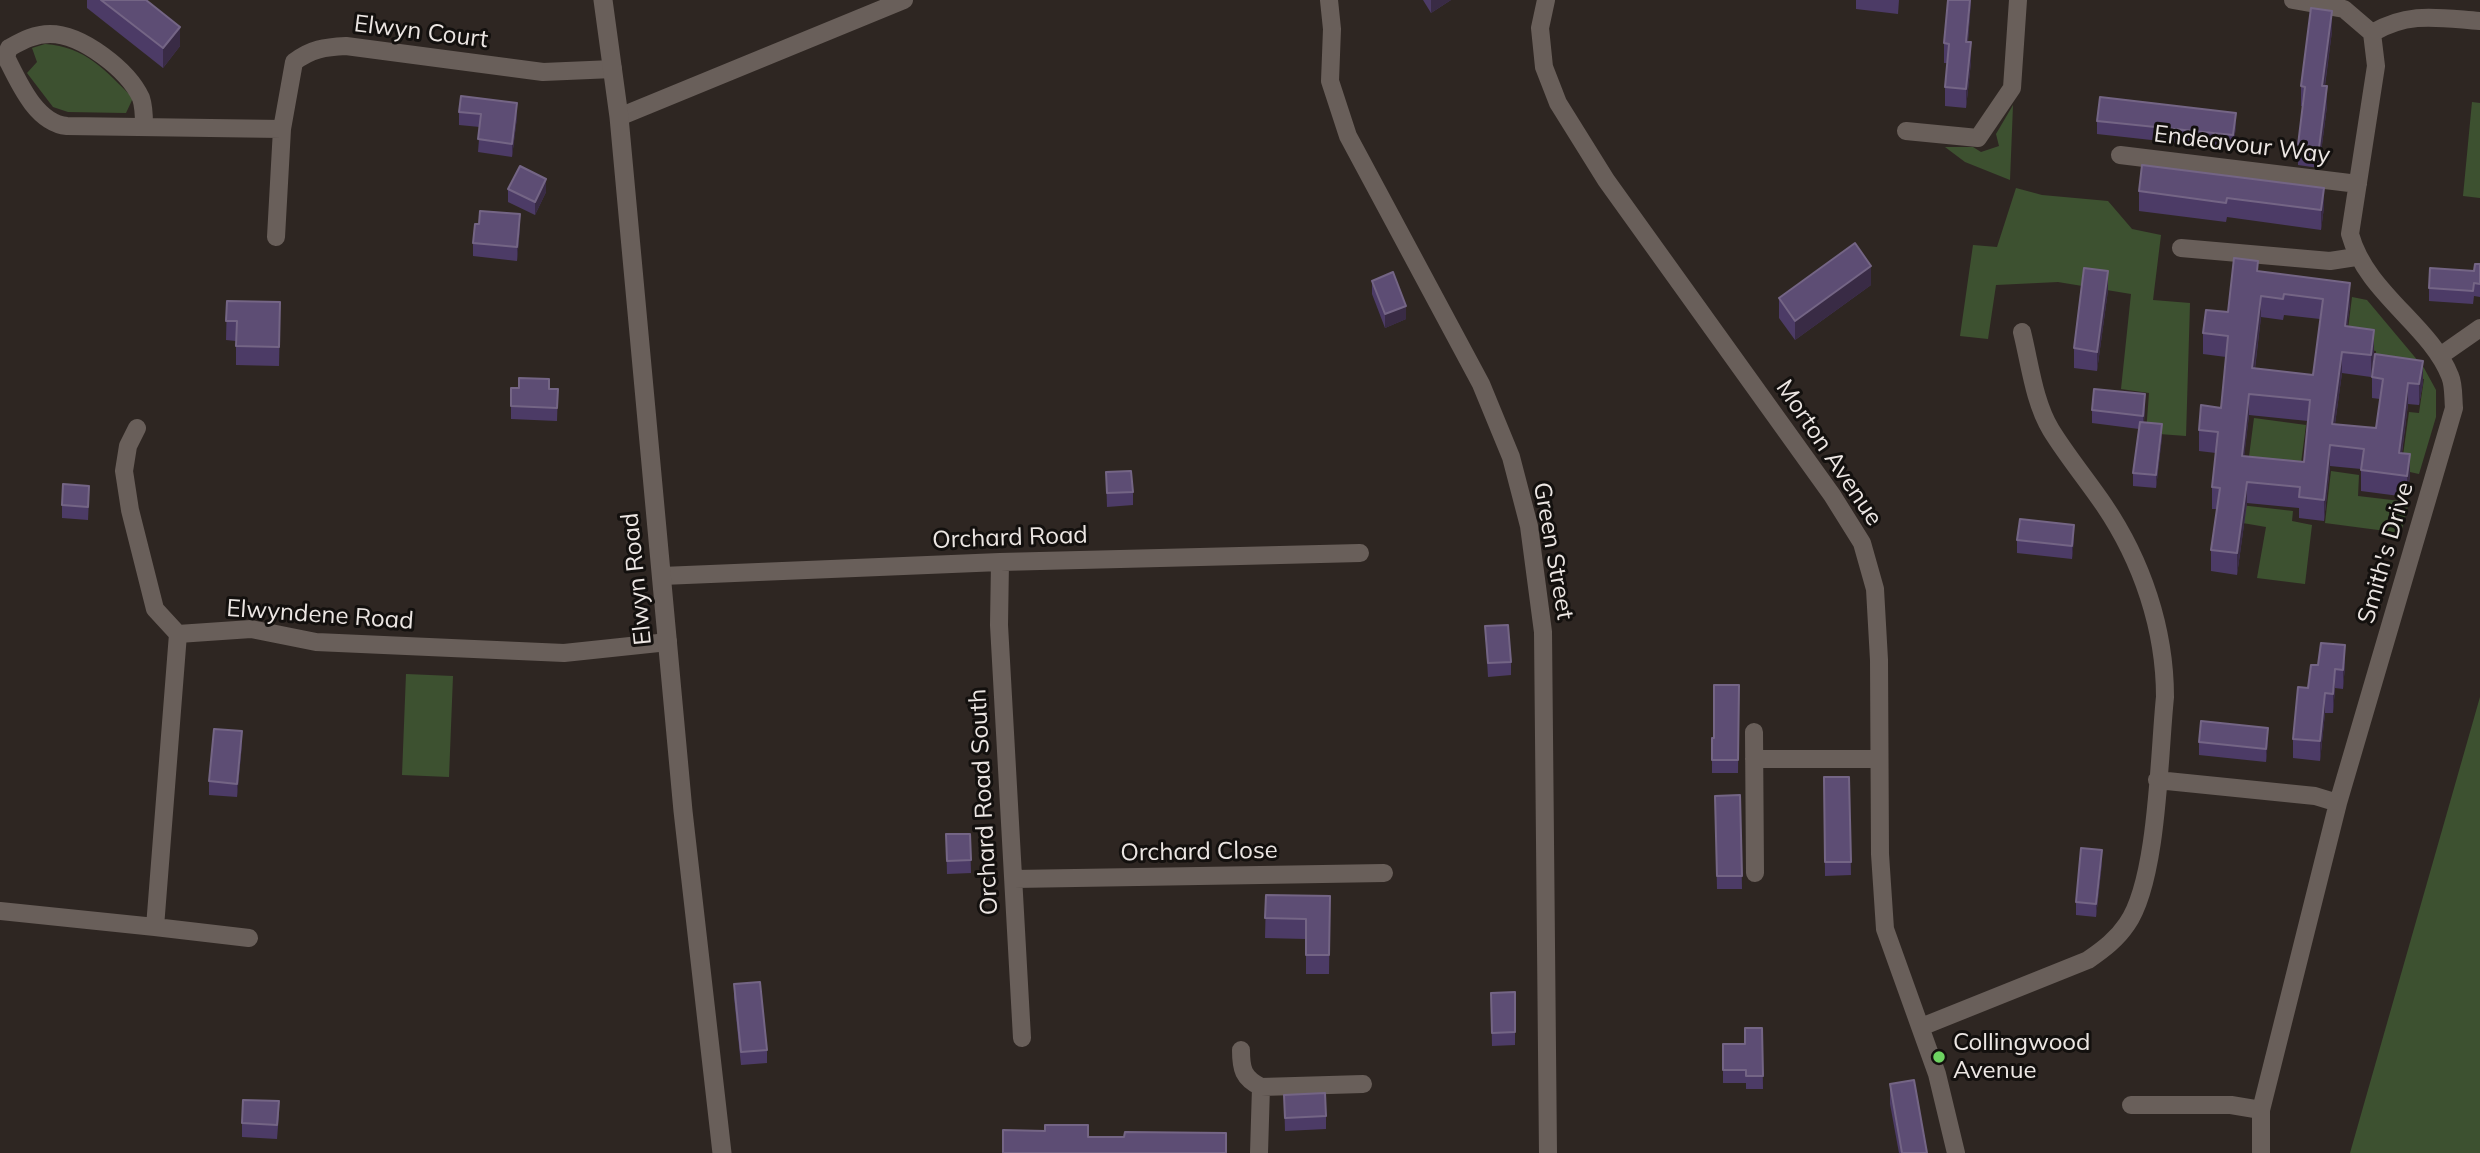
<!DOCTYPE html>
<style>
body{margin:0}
canvas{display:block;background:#2e2622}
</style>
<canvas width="2480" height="1153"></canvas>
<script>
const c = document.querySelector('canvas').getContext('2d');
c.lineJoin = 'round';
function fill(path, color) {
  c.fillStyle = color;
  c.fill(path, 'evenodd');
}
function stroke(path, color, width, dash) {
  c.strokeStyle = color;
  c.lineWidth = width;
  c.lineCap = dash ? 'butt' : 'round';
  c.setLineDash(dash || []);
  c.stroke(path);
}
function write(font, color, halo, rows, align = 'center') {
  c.font = font + ' Mulish,sans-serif';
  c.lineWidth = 6;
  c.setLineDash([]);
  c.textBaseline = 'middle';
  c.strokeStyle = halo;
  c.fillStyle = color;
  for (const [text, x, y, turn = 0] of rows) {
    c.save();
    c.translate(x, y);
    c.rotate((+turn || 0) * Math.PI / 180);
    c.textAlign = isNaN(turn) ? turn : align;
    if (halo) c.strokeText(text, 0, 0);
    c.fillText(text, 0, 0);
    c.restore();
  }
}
const green = new Path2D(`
 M45 44C86 47 105 70 133 98L126 113 68 112 53 107 27 73 37 62 32 48Z
 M2472 102 2480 103V198L2463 196Z
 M2013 105 2010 180 1965 162 1945 147H1973L1981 152 1999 146 1996 134Z
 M2016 188 2042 195 2108 201 2132 229 2161 235 2153 300 2190 303 2186 436 2146 433 2149 393 2121 389 2131 294 2058 282 1996 285 1988 339 1960 336 1973 245 1997 247Z
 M2352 297 2367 300 2424 368 2436 390V417L2419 474 2401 470 2409 412 2419 413 2424 379 2375 372 2376 351 2346 346Z
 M2254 418 2306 425 2299 478 2247 472Z
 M2331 471 2359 475 2358 496 2409 502 2401 533 2325 523Z
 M2240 505 2293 511 2292 521 2312 525 2305 584 2257 578 2266 527 2237 522Z
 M406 674 453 676 449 777 402 775Z
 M2480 697V1153H2350Z`);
const minor = new Path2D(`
 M1329 0 1332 29 1330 81 1348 136 1481 384 1511 457 1529 526 1543 632 1548 1153
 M1546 0 1540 28 1544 67 1558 103 1606 180 1832 495 1862 543 1875 589 1879 660 1880 854 1885 929 1937 1074 1956 1153
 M2293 0 2344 9 2372 33C2409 11 2439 18 2480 21
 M619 117 904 0
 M144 125C144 116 144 107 141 98 128 70 82 34 50 34 34 34 22 41 9 48L6 57C19 83 36 123 67 126L282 129 294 62C311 49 325 47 346 46L543 72 613 69
 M1906 131 1978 138 2012 88 2018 0
 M2120 155 2358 184
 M276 237 282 129
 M2181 248 2330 261 2356 257
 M2440 356 2480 328
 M137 428 128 446 124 471 130 510 155 609 178 634
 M1000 562 999 625 1022 1038
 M662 576 1000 562 1360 553
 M1754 732 1755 873
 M1754 759H1877
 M2157 780 2315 796 2338 803
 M1014 879 1384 873
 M0 911 155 927 178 634 251 629 316 642 564 653 668 642
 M155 927 249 938
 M1921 1027 2088 960C2104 949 2117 939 2127 924 2158 880 2159 753 2165 697 2165 629 2142 561 2104 505 2087 480 2067 456 2051 430 2034 402 2030 364 2022 332
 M1241 1050C1241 1069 1243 1078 1261 1087L1363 1084
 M2131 1105H2231L2261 1110
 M1259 1153 1261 1087
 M2261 1153V1110L2338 803 2454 408C2453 398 2454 385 2450 376 2430 325 2366 293 2350 234L2376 66 2372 33`);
const tertiary = new Path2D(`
 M603 0 619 117 683 811 722 1153`);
const wall = new Path2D(`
 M87 0H146L180 46 163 68 87 8Z
 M1423 0H1451L1431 13Z
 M1856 0H1899L1898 14 1856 9Z
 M1971 0 1968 42 1971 62 1966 108 1945 106V87L1947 63H1944V43Z
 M2332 31 2325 86 2327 106 2319 168 2298 165V145L2303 106H2301V86Z
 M459 112 517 117 512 157 478 152 480 127 459 125Z
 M2097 121 2236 126 2233 149 2097 134Z
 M2142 165 2324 207 2321 230 2227 217 2226 222 2139 211V191Z
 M508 189 546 192 535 215 508 202Z
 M520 228 517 261 473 256V243Z
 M2480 264V297L2474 296 2473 304 2429 301V288L2474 271Z
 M2258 272 2350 304 2347 327 2374 351 2371 377 2342 373 2335 424 2376 428 2380 399 2372 398V377L2423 382 2419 405 2408 404 2402 453 2410 475 2407 497 2361 491V469L2330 466 2324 521 2299 518V508L2247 503 2237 575 2211 571V550L2217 509H2212V487L2216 453 2199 451V430L2221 408 2226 357 2203 354V333L2228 312ZM2284 315 2320 319 2313 375 2255 369 2261 317 2283 320ZM2249 415 2308 421 2304 462 2244 456Z
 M1372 281 1406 319 1385 328 1372 294Z
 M1871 285 1795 340 1779 318V298Z
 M2108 290 2097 371 2074 368V348Z
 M227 301 280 321 279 366 236 365V341L226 340Z
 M511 388 558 389 557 421 511 419Z
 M2145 408 2144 422 2162 437 2156 488 2133 486V473L2139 429 2092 423V410Z
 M1106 472 1133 492V505L1107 507Z
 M89 499 88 520 62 518V505Z
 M2074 538 2072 559 2017 553V540Z
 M1485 626 1511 662V675L1488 677Z
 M2318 665H2345L2343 689 2335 688 2333 713H2325L2320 761 2293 758V739L2308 688Z
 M1739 685 1738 773H1712V738H1714Z
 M2268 741 2266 762 2199 755V742Z
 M242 744 237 797 209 795V781Z
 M1824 777H1849L1851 875 1825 876Z
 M1740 795 1742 889H1717L1715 796Z
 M946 834H970L971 873 947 874Z
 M2102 863 2096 917 2076 915V902Z
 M1266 895 1330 896 1329 974H1306V939L1265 938Z
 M734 984 767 1050V1063L741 1065 734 997Z
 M1515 992V1045L1492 1046 1491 993Z
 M1762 1028 1763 1089H1746V1083H1723V1044H1745Z
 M1890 1084 1927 1153H1899L1890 1104Z
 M1284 1095 1326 1116V1129L1285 1131Z
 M279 1114 277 1139 242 1137V1123Z`);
const shadedWall = new Path2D(`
 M1431 0H1451L1431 13Z
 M1970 0H1971V4L1966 61V42Z
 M2332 11V31L2322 105V86Z
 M180 27V46L163 68V48Z
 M1971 42V62L1966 108V89Z
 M2327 86V106L2319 168V148Z
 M517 103V117L512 157V144Z
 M2236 113V126L2233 149V135Z
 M546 179V192L535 215V202Z
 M2324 188V207L2321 230V210Z
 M520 214V228L517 261V247Z
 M1871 266V285L1795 340V321Z
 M2108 271V290L2097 371V352Z
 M2350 283V304L2345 347V326Z
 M2261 296V317L2252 390V368Z
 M1406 306V319L1385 328V314Z
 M2374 330V351L2371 377V355Z
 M2342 352V373L2332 445V424Z
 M2423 361V382L2419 405V384Z
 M2408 383V404L2399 474V453Z
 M2145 394V408L2143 430V416Z
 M2249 394V415L2242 477V456Z
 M2162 424V437L2156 488V475Z
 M2330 445V466L2324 521V500Z
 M2410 454V475L2407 497V476Z
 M2247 482V503L2237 575V553Z
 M2074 525V538L2072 559V546Z
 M2345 645V665L2343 689V670Z
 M2335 669V688L2333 713V694Z
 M2325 693V713L2320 761V741Z
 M2268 728V741L2266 762V749Z
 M242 731V744L237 797V784Z
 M2102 850V863L2096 917V904Z`);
const building = new Path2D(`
 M101 0H146L180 27 163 48Z
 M1948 0H1970L1966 42H1971L1966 89 1945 87 1949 44 1944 43Z
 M2311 8 2332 11 2322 86H2327L2319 148 2298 145 2305 87 2301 86Z
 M461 96 517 103 512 144 478 139 481 114 459 112Z
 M2100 97 2236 113 2233 135 2097 121Z
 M2142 165 2324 188 2321 210 2227 198 2226 203 2139 191Z
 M520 166 546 179 535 202 508 189Z
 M480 211 520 214 517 247 473 243 475 224H479Z
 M1855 243 1871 266 1795 321 1779 298Z
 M2234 258 2258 261 2257 271 2350 283 2345 326 2374 330 2371 355 2342 352 2332 424 2376 428 2383 379 2372 377 2375 354 2423 361 2419 384 2408 383 2403 423 2399 453 2410 454 2407 476 2361 470 2364 449 2330 445 2324 500 2299 497 2300 487 2247 482 2237 553 2211 550 2220 488 2212 487 2218 432 2199 430 2201 405 2221 408 2228 336 2203 333 2206 310 2228 312ZM2284 294 2323 299 2313 375 2252 368 2261 296 2283 299ZM2249 394 2310 400 2304 462 2242 456Z
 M2475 264H2480V284L2474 283 2473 291 2429 288 2430 268 2474 271Z
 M2084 268 2108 271 2097 352 2074 348Z
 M1393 272 1406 306 1385 314 1372 281Z
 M227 301 280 302 279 347 236 346 237 321H226Z
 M519 378 549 379V389H558L557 408 511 406V388H519Z
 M2094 389 2145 394 2143 416 2092 410Z
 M2140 422 2162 424 2156 475 2133 473Z
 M1131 471 1133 492 1107 493 1106 472Z
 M63 484 89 486 88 507 62 505Z
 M2020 519 2074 525 2072 546 2017 540Z
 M1508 625 1511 662 1488 663 1485 626Z
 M2321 643 2345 645 2343 670 2335 669 2333 694 2325 693 2320 741 2293 739 2298 687 2308 688 2311 665H2318Z
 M1714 685H1739L1738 760H1712V738H1714Z
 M2201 721 2268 728 2266 749 2199 742Z
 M214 729 242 731 237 784 209 781Z
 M1824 777H1849L1851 862H1825Z
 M1740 795 1742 876H1717L1715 796Z
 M946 834H970L971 860 947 861Z
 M2081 848 2102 850 2096 904 2076 902Z
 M1266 895 1330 896 1329 955H1306V919L1265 918Z
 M760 982 767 1050 741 1052 734 984Z
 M1515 992V1032L1492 1033 1491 993Z
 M1745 1028H1762L1763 1076H1746V1070H1723V1044H1745Z
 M1914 1080 1927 1153H1902L1890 1084Z
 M1325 1093 1326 1116 1285 1118 1284 1095Z
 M243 1100 279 1101 277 1125 242 1123Z
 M1045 1125H1088V1137H1124L1125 1132 1226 1133V1153H1003V1130L1045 1131Z`);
const markers = [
 [1939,1057,7,"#6dd361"]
];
const streetNames = [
 ["Elwyn Court",421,32,7],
 ["Endeavour Way",2242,145,7],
 ["Morton Avenue",1829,453,56],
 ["Orchard Road",1010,538,-2],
 ["Green Street",1553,551,80],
 ["Smith's Drive",2386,553,-74],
 ["Elwyn Road",637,579,-96],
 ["Elwyndene Road",320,615,4],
 ["Orchard Road South",984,802,-93],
 ["Orchard Close",1199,852,-1]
];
const poiNames = [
 ["Collingwood",1953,1043],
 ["Avenue",1953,1071]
];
fill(green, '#3d5130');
stroke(minor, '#695f5a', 18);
stroke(tertiary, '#695f5a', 19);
fill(wall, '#4c3b66');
fill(shadedWall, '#392b45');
fill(building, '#5d4d74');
stroke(building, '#746585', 2);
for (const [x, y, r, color] of markers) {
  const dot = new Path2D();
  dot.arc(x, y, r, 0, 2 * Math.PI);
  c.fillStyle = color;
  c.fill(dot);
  stroke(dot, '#13100e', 2.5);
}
write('24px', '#ece6e3', '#13100e', streetNames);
write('24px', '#ece6e3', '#13100e', poiNames, 'left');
</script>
